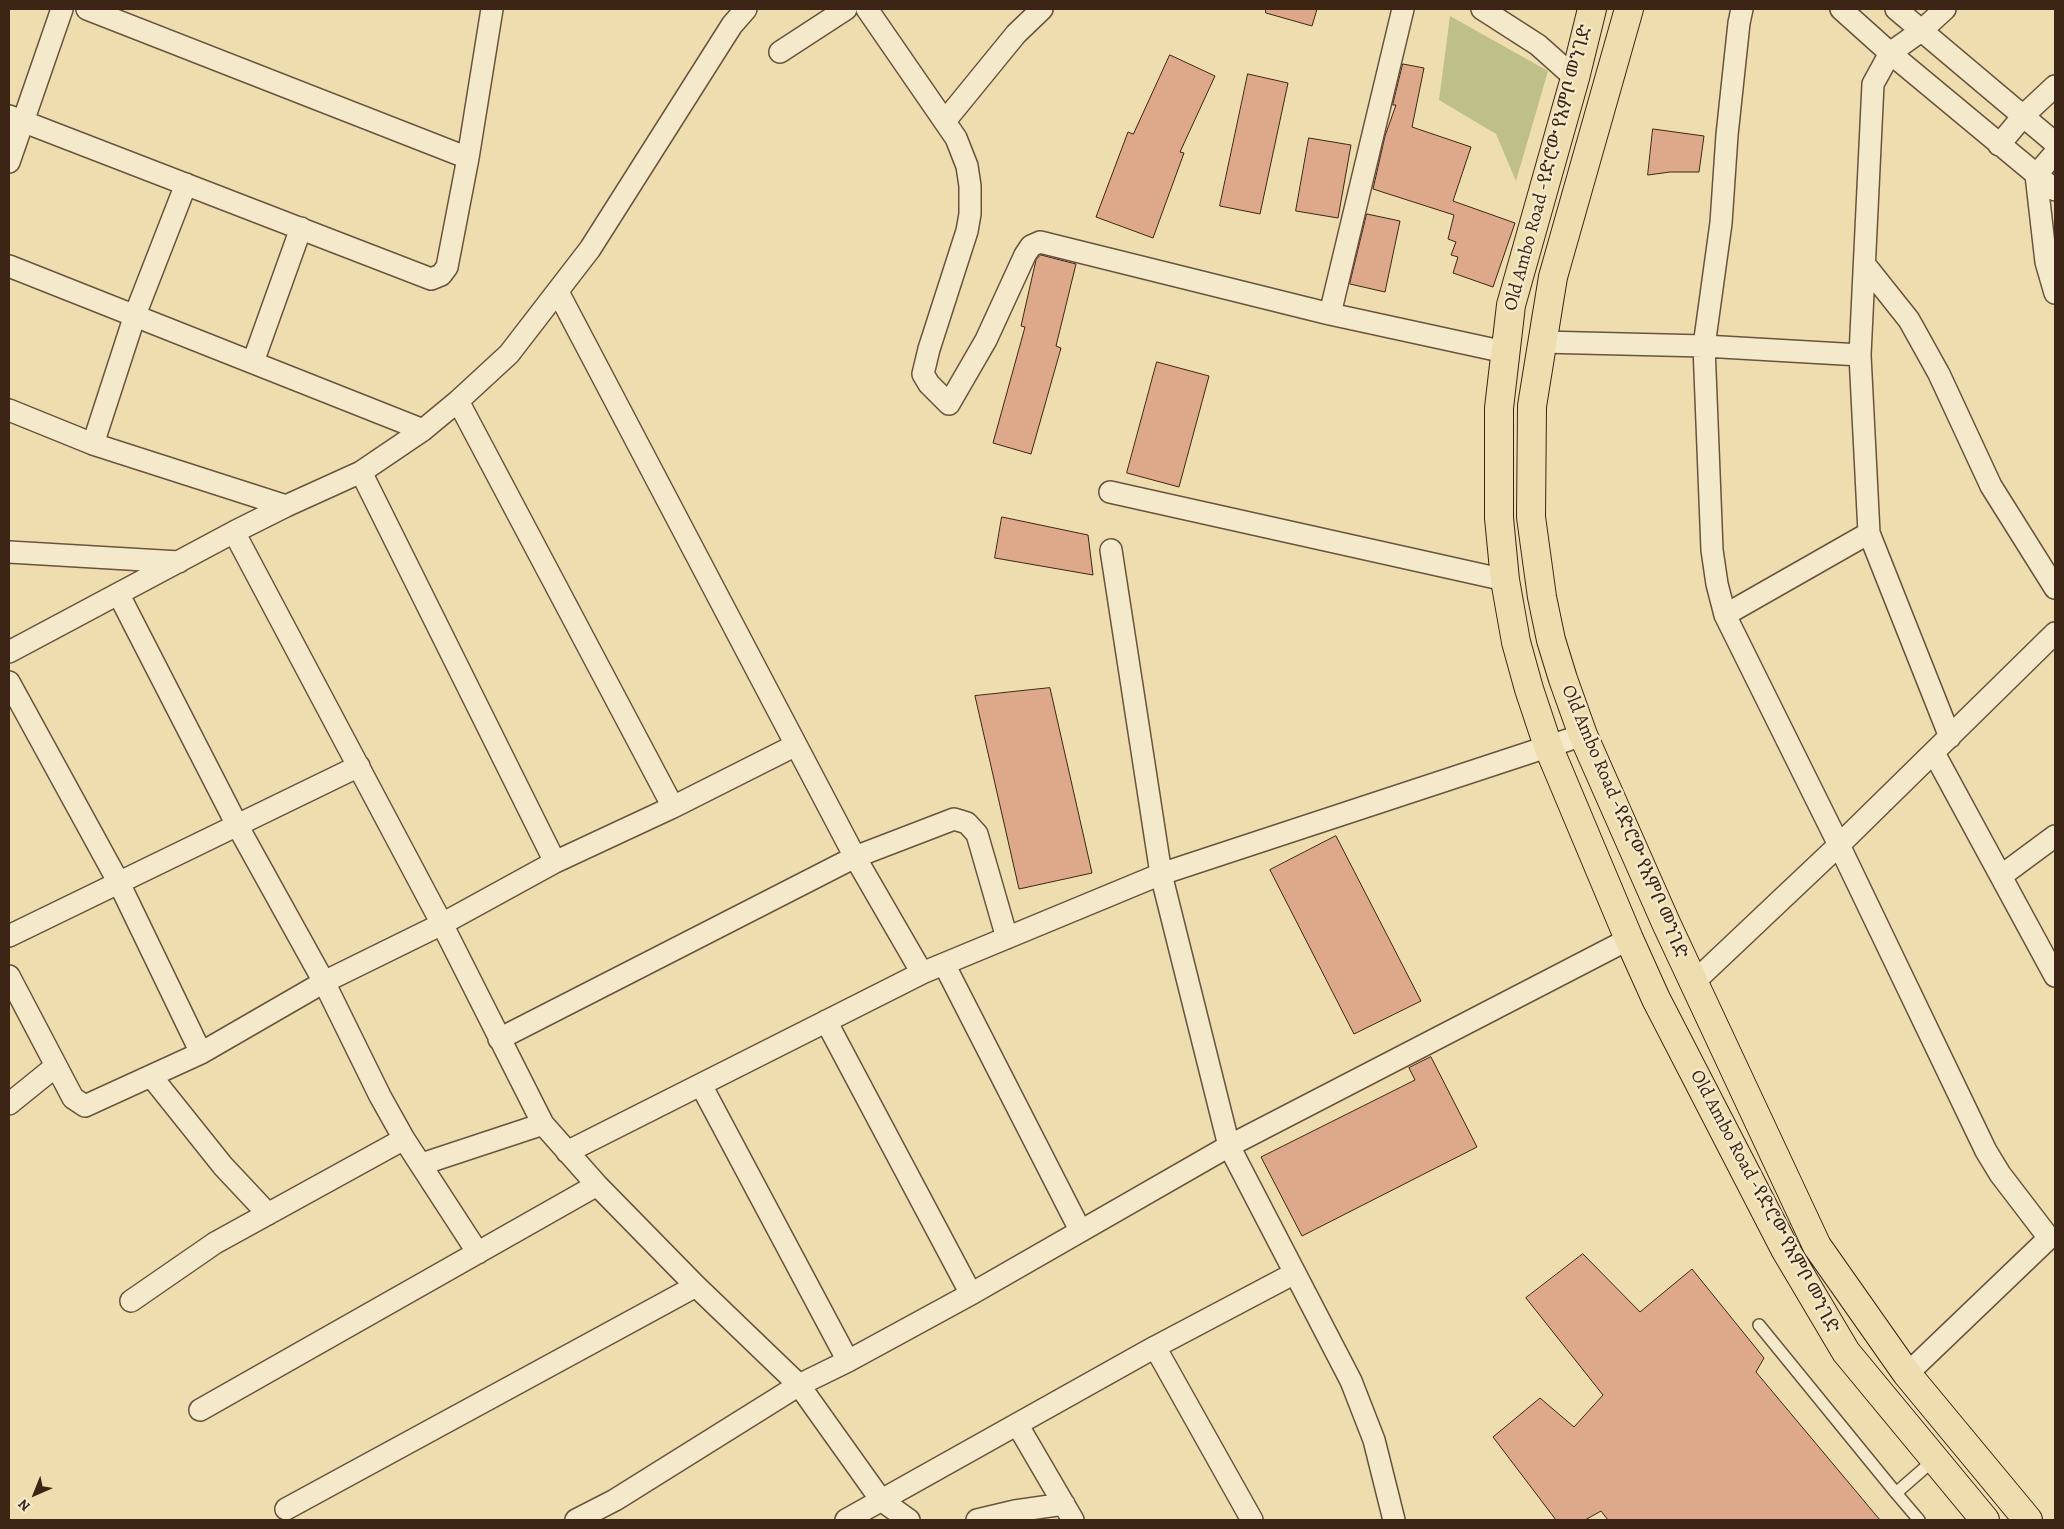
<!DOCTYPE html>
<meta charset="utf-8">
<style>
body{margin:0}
#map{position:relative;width:2064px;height:1529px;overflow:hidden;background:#eedeaf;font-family:Alegreya,serif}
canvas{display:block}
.frame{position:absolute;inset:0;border:10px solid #3d2516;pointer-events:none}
.north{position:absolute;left:10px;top:1469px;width:50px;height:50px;-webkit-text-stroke:4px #f4eacb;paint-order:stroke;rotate:224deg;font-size:14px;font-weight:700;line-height:20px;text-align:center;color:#3d2516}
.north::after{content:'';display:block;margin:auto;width:18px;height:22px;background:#3d2516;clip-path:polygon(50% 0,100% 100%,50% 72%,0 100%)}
</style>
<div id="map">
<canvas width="2064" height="1529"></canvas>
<div class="frame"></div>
<div class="north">N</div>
</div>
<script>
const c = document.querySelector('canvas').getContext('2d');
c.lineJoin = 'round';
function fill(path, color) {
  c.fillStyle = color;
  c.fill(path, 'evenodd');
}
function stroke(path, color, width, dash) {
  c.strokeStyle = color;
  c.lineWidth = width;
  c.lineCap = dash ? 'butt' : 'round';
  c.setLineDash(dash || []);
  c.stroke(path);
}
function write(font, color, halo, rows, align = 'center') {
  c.font = font + ' Alegreya,"Noto Serif Ethiopic",serif';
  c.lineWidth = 4.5;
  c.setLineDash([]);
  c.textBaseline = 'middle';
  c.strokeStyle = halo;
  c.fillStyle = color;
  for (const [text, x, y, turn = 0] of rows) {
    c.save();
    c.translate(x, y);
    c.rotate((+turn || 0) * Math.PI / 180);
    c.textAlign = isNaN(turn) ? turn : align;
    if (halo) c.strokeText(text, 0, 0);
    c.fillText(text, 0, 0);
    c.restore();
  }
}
const green = new Path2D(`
 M1450 16 1548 71 1516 181 1496 134 1439 100Z`);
const building = new Path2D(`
 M1266 9H1317L1312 26 1266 13Z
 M1170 55 1215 76 1180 152 1184 153 1153 238 1096 217 1128 132 1133 134Z
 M1403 64 1424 68 1412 127 1471 147 1453 201 1515 223 1493 287 1453 273 1458 257 1451 255 1456 242 1448 239 1454 215 1373 189 1385 136 1396 105H1393Z
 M1248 74 1288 83 1260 214 1220 206Z
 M1653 129 1704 136 1699 172H1670L1648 175Z
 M1309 138 1351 145 1338 218 1296 211Z
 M1367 214 1400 221 1385 292 1350 284Z
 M1041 255 1076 264 1056 346 1061 348 1031 454 993 443 1025 327 1021 326 1036 260Z
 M1157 362 1209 376 1179 487 1127 473Z
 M1002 517 1088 535 1093 575 995 558Z
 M1050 688 1092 873 1019 889 975 696Z
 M1336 836 1421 1001 1354 1034 1270 870Z
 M1431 1057 1477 1147 1302 1236 1261 1157 1415 1080 1409 1068Z
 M1583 1254 1640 1312 1692 1269 1764 1358 1756 1372 1880 1520H1608L1601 1511 1585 1520H1556L1493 1437 1540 1398 1574 1427 1603 1395 1526 1298Z`);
const service = new Path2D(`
 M1759 1325 1896 1493
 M1919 1520 1896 1493 1936 1458`);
const minor = new Path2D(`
 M87 9 468 158
 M746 9 732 25 590 249 509 354 458 401 423 430 361 472 286 506 234 532 442 924 543 1124 597 1185 696 1286 799 1385 881 1500 909 1520
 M867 9 956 138 967 166 970 186V214L967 231 929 349 923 374 929 384 949 404 986 340 1025 255 1031 246 1040 242 1330 314 1505 352
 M1482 9 1538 45 1575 78
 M1742 9 1739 23 1727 135 1721 223 1704 346 1712 550 1717 584 1725 615 1839 845 1986 1151 2000 1174 2049 1238 1907 1374
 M1841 9 1890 53 2055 190
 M1896 9 2055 143
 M1945 9 1921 31 1890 53 1873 84 1860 355 1869 533 1950 737
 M780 52 846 9
 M9 116 431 279 441 275 447 267 468 158 492 9
 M945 121 1016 34 1042 9
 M1999 145 2024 115 2055 86
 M2055 153 2036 175 2046 262 2055 293
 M9 162 62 9
 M9 266 423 430
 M1866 266 1909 320 1939 374 1991 486 2055 588
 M1330 314 1403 9
 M1542 342 1704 346 1860 355
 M253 362 301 228
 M458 401 673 807
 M9 410 93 444 286 506
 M93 444 135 315 186 184
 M361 472 555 862
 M1110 492 1505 580
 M9 552 179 562
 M119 595 237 825 324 982 380 1096 404 1139 478 1253
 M1725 615 1869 533
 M9 652 234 532
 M9 682 119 883 201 1053
 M1934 753 2055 976
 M2001 876 2055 836
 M9 936 359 766
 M944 964 1080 1230
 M922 973 855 857 954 819 967 823 977 834 1007 938
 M9 976 73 1098 85 1106 201 1053 324 982 442 924 555 862 673 807 796 745
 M1693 983 1839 845 2055 633
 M826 1021 971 1294
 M499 1039 855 857 558 292
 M151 1076 223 1166 268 1214
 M701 1085 848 1361
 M9 1104 56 1066
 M567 1152 922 973 1161 874 1583 735
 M422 1164 543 1124
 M131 1301 215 1243 404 1139
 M1155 1347 1252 1520
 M200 1410 597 1185
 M1017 1424 1073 1520
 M286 1509 696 1286
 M576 1520 615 1500 799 1385 848 1361 971 1294 1229 1146 1161 874 1111 550
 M846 1520 1155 1347 1295 1273
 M977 1520 1015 1511 1064 1504
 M1394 1520 1374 1440 1351 1381 1229 1146 1629 939`);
const primary = new Path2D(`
 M1592 9 1575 78 1511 305 1499 408V518L1505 580 1516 642 1529 689 1548 746 1629 939 1656 999 1785 1249 1846 1352 1985 1520
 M1629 9 1553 277 1532 406 1531 517 1542 597 1551 640 1563 679 1583 735 1666 923 1817 1246 1907 1374 2028 1520`);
const streetNames = [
 ["Old Ambo Road -የድሮው የአምቦ መንገድ",1549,168,-75],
 ["Old Ambo Road -የድሮው የአምቦ መንገድ",1624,822,67],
 ["Old Ambo Road -የድሮው የአምቦ መንገድ",1764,1202,62]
];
fill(green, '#bec087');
fill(building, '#dea88a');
stroke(building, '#3d2516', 1);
stroke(service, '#69533c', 14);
stroke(minor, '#69533c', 24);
stroke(primary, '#3d2516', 30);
stroke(service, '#f4eacb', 11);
stroke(minor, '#f4eacb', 21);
stroke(primary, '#eedeaf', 28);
write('19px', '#3d2516', '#f4eacb', streetNames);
</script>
